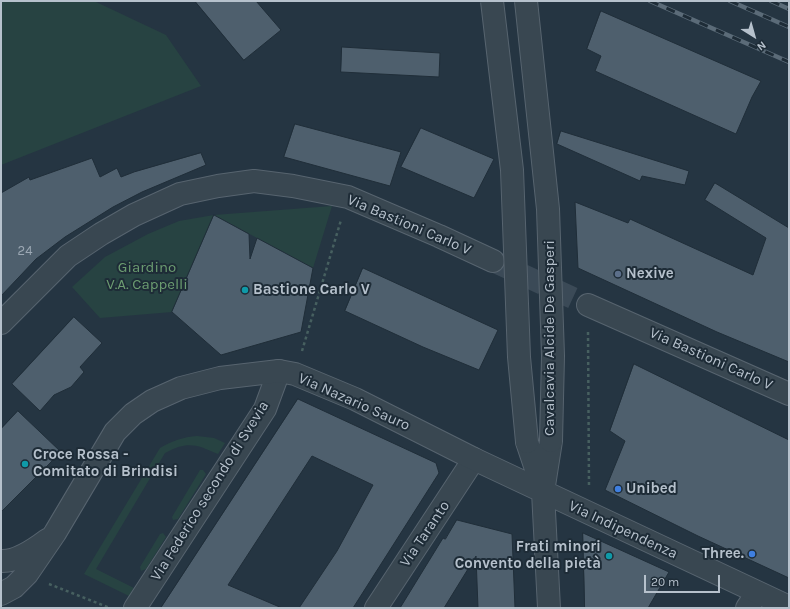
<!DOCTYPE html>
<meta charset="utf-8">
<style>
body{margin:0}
#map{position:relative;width:790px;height:609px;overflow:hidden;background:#253542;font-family:Karla,sans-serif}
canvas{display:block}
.frame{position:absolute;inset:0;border:2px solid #b6c1cc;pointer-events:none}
.north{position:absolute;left:734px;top:16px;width:40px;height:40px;-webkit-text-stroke:3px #1e2c37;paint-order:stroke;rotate:143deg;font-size:11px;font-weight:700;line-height:16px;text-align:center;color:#b6c1cc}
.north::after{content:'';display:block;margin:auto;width:14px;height:18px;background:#b6c1cc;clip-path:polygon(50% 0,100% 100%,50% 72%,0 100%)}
.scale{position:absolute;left:644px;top:575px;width:76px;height:18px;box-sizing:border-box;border:2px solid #b6c1cc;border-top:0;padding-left:5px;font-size:12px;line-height:14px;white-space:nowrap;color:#b6c1cc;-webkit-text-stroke:3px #1e2c37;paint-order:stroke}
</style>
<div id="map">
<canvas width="790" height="609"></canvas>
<div class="frame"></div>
<div class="north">N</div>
<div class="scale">20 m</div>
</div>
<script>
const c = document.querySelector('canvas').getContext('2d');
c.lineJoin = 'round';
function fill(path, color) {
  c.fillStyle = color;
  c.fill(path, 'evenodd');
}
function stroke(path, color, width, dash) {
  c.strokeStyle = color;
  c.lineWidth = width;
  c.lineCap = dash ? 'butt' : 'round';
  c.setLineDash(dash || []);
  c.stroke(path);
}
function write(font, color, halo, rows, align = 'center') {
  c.font = font + ' Karla,sans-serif';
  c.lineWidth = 4;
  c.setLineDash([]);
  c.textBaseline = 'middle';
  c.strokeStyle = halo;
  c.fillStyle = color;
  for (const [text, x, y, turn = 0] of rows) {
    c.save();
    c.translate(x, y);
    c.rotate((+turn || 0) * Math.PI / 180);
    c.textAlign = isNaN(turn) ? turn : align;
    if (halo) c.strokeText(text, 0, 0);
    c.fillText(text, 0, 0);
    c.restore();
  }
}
const green = new Path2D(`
 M1 1H94L166 35 201 86 1 165Z
 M332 206 313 268 214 215 172 312 100 318 72 287 105 257 148 234 179 221 214 215Z
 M197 436 214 438 225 443 218 454C196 444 187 441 165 453L96 569 134 588 129 596 84 574 160 448C172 441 183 437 197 436Z
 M200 470H203L206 474 178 519 173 520 172 517Z
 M163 533 166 537 146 569 141 571 140 567 160 534Z`);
const building = new Path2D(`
 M195 1H256L281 30 244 60Z
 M601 11 761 81 752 97 736 134 595 71 601 56 587 49Z
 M342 47 440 53 439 77 341 72Z
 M295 124 401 152 390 186 284 157Z
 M421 128 494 159 474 198 401 167Z
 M561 131 689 171 685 185 642 176 640 181 557 144Z
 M201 153 206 165 142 192 113 207 65 237 36 259 1 296V193L29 177 30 180 92 158 100 177 117 168 121 177 134 172Z
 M715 183 789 228V362L717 332 578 268 575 202 628 223 630 219 753 275 766 238 705 200Z
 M214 215 249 234 250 259 257 238 313 268 301 332 221 355 172 312Z
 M363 268 498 330 479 370 423 347 345 311Z
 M74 317 102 343 80 367 84 372 71 387 54 395 40 411 12 384Z
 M634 364 789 440V578L698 536 605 490 625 441 610 431Z
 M298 399 436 463 439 473 353 608H299L337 551 373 485 312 456 228 585 282 608H161Z
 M18 411 61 452 1 512V429Z
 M457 520 512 534 515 608H478L476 556 444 608H400L443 538 445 539Z
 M583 533 669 572 648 608H585Z`);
const tertiaryTunnel = new Path2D(`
 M493 261 588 305`);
const path = new Path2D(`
 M588 332 589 487
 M302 351 341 220
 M49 584 110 608`);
const minor = new Path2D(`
 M135 608 265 409 279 371
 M376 608 474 459
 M747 608 757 593`);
const tertiary = new Path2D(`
 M588 305 789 394
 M1 323 68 256 101 234 134 215 180 194 218 186 254 181 293 186 348 197 439 236 493 261
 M527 442 542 487
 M1 561C17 562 35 549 47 540
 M1 594 14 587 27 574 55 533 115 432 133 414 152 401 181 388 220 378 279 371 295 374 355 399 474 459 789 607
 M549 608 543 492 551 441`);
const rail = new Path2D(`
 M650 1 789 62
 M730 1 789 27
 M771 1 789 9`);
const tertiaryBridge = new Path2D(`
 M492 1 512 170 519 357 527 442
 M526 1 548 209 553 356 551 441`);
const markers = [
 [618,274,4,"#5c6f8a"],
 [245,290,4,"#0f9aa8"],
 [25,464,4,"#0f9aa8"],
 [618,489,4,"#3f7fe0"],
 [752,554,4,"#3f7fe0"],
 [609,556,4,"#0f9aa8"]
];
const numberNames = [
 ["24",25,251]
];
const streetNames = [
 ["Via Bastioni Carlo V",409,225,23],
 ["Cavalcavia Alcide De Gasperi",550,338,-90],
 ["Via Bastioni Carlo V",711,359,24],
 ["Via Nazario Sauro",354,402,24],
 ["Via Federico secondo di Svevia",210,491,-58],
 ["Via Indipendenza",623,530,25],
 ["Via Taranto",425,534,-56]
];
const parkNames = [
 ["Giardino",147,268],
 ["V.A. Cappelli",147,285]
];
const poiNames = [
 ["Nexive",626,274],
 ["Bastione Carlo V",253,290],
 ["Croce Rossa -",33,455],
 ["Comitato di Brindisi",33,472],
 ["Unibed",626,489],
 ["Frati minori",601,547,"right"],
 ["Convento della pietà",601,564,"right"],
 ["Three.",744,554,"right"]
];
fill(green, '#274342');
fill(building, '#4e5f6d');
stroke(building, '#202e39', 1);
stroke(tertiaryTunnel, '#3b4a57', 22, [22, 11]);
stroke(minor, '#57646f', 24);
stroke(tertiary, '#57646f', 24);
stroke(path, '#476060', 2.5, [3, 3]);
stroke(minor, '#394751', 22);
stroke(tertiary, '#394751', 22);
stroke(rail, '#5b6b78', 4.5);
stroke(rail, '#1e2c37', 3, [9]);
stroke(tertiaryBridge, '#57646f', 24, []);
stroke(tertiaryBridge, '#394751', 22);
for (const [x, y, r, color] of markers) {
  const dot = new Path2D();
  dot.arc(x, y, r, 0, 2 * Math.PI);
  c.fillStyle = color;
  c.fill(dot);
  stroke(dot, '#1e2c37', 1.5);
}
write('13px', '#9ca8b4', null, numberNames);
write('15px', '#b6c1cc', '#1e2c37', streetNames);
write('15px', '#6c9d71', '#1e2c37', parkNames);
write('bold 15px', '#b6c1cc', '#1e2c37', poiNames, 'left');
</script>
